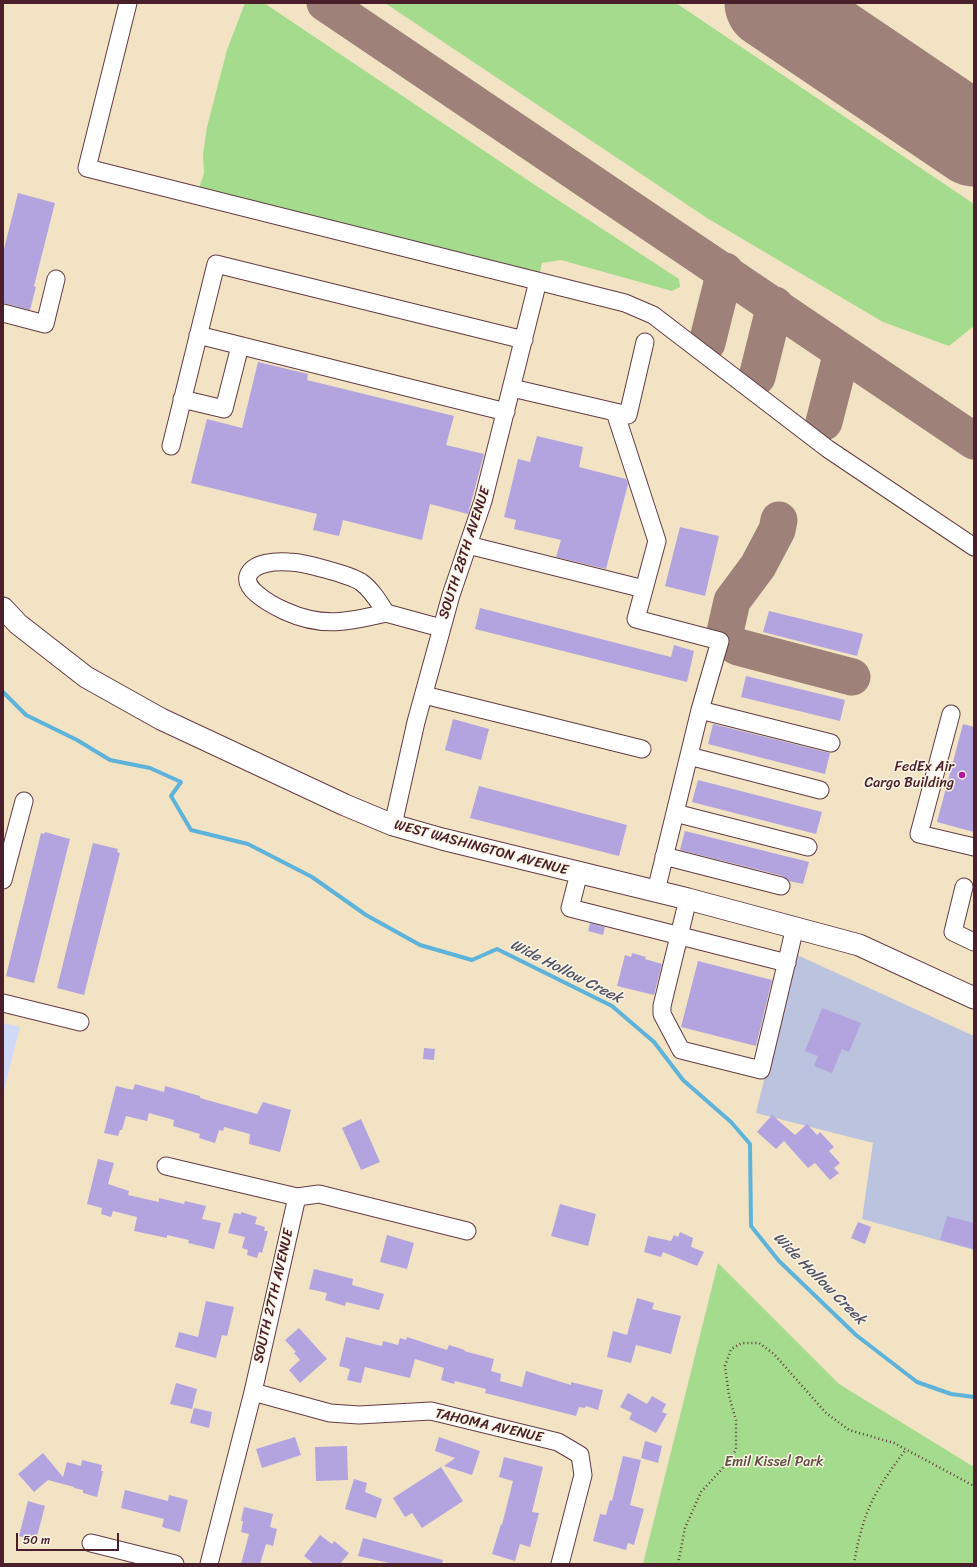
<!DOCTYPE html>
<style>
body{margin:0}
#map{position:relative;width:977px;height:1567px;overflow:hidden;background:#f2e3c5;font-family:Sriracha,sans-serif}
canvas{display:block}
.frame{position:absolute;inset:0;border:4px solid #4a1f2b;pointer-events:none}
.scale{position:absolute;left:16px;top:1533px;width:103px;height:18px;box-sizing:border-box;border:2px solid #4a1f2b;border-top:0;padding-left:5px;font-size:12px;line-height:14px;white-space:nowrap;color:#4a1f2b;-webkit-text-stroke:3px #fcf5e5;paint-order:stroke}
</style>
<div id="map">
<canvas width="977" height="1567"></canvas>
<div class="frame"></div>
<div class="scale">50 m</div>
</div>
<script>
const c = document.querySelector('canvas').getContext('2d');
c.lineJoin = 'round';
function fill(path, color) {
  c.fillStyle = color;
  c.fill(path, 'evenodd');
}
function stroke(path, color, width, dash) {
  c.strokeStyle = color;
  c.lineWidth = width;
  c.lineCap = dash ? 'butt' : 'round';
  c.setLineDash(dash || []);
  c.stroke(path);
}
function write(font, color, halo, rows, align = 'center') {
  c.font = font + ' Sriracha,sans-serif';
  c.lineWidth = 3;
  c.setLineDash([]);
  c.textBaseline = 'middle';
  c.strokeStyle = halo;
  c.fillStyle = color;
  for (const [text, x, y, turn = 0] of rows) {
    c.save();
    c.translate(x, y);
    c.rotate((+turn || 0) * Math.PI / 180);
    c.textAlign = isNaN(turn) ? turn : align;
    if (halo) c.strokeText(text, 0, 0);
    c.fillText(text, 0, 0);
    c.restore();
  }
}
const built = new Path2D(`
 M3 1023 20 1027 3 1094Z`);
const industrial = new Path2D(`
 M795 954 974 1036V1250L862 1219 873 1143 756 1113Z`);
const green = new Path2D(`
 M245 3H264L535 185 679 279 680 287 672 291 561 260 542 263 539 276 199 188 204 173 203 155 207 127 227 50Z
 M385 3H676L974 204V326L949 346 883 322 707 218Z
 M718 1263 839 1384 974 1467V1564H643Z`);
const stream = new Path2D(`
 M3 692 26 715 77 740 110 760 150 768 181 782 171 796 191 830 248 844 312 877 366 915 420 945 472 960 497 949 612 1006 654 1042 683 1080 731 1122 750 1144 751 1226 779 1261 856 1335 917 1382 951 1394 974 1397`);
const taxiway = new Path2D(`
 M325 3 974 441
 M707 343 725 271
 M757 377 775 305
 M824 422 842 352
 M779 520 777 530 758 566 732 601 725 632C726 640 731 644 738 647L852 677`);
const runway = new Path2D(`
 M771 3 974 140`);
const building = new Path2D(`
 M18 193 55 203 34 286 36 287 30 310 3 303V253Z
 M258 362 308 374 307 380 454 416 446 445 484 454 468 514 430 504 422 540 343 520 339 536 313 530 317 514 191 483 207 419 242 428Z
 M537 436 583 447 579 467 626 479 628 484 606 569 556 557 561 540 514 529 516 520 504 517 518 459 530 462Z
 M680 527 719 536 705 596 665 586Z
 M480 608 671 657 674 645 694 651 687 682 475 629Z
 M769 611 863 634 857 656 763 632Z
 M746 676 845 700 840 721 741 697Z
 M453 719 489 729 481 760 445 750Z
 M713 724 830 753 825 774 708 744Z
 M963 724 974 727V832L937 822Z
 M698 780 822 812 816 834 692 802Z
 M479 786 627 825 619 856 470 818Z
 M685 831 809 862 803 884 789 881 783 876 680 850Z
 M45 832 70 839 34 983 6 976 41 833 44 834Z
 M93 843 118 849 117 852 120 853 84 995 57 988Z
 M590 923 605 927 603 935 588 931Z
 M632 953 646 957 645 959 662 964 654 995 617 986 625 955 631 957Z
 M698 961 772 980 756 1046 681 1027Z
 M822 1008 861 1023 849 1052 842 1049 832 1073 814 1066 818 1056 805 1051Z
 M424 1048 435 1049 434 1060 423 1059Z
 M135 1084 164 1092 165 1086 200 1096V1098L257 1114 263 1102 291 1110 280 1152 249 1144 250 1134 224 1127 223 1131 219 1130 215 1143 199 1138 200 1134 173 1126 174 1120 149 1113 147 1121 126 1116 122 1130H120L118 1136 104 1133 116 1086 133 1090Z
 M772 1115 795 1135 807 1124 817 1135 820 1132 834 1147 829 1151 840 1163 834 1168 839 1173 830 1180 815 1163 808 1168 784 1141 776 1149 757 1132Z
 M361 1119 380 1162 361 1170 342 1128Z
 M98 1159 114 1163 108 1184 129 1191 128 1195 159 1202V1198L184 1204 185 1201 206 1206 202 1219 221 1223 214 1249 188 1243 189 1240 167 1235V1238L134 1231 137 1217 113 1211 111 1217 101 1214 102 1208 87 1204Z
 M560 1204 596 1214 588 1246 551 1236Z
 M241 1212 257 1217 255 1224 265 1227 264 1231H268L262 1253 259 1252 257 1258 247 1255 248 1250 242 1248 245 1237 228 1233 234 1213 241 1214Z
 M947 1216 974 1223V1249L940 1240Z
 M858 1222 871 1227 865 1244 851 1238Z
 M680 1232 693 1238 691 1247 704 1252 697 1266 663 1252 661 1257 644 1252 648 1236 671 1241 674 1235 678 1237Z
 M387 1235 414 1243 407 1269 380 1262Z
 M314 1269 353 1279 352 1285 384 1294 379 1310 346 1302 345 1306 325 1300 327 1293 309 1289Z
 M637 1298 654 1303 652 1309 681 1316 671 1354 636 1345 631 1363 607 1357 613 1331 627 1335Z
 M206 1301 234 1307 227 1336 222 1335 216 1358 175 1347 179 1332 198 1337Z
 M299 1328 327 1359 300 1383 289 1370 300 1360 294 1353 296 1352 285 1340Z
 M346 1337 382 1346 383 1341 398 1345 400 1338 406 1340 407 1337 447 1350 449 1345 465 1350 464 1351 494 1359 491 1371 501 1374 500 1381 522 1387 526 1371 571 1385V1382L603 1390 598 1410 586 1406 585 1408 579 1407 576 1416 485 1393 486 1389 455 1381 454 1384 441 1380 444 1368 415 1359 410 1378 365 1367 361 1383 347 1380 350 1369 339 1366Z
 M176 1383 197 1389 192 1409 170 1404Z
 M628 1393 647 1404 652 1396 666 1404 662 1412 667 1414 656 1433 629 1419 632 1413 620 1407Z
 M194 1408 212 1412 209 1428 190 1423Z
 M295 1437 301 1455 262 1468 256 1449Z
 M439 1437 480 1451 472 1475 444 1466 455 1458 435 1451Z
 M645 1441 662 1446 658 1463 641 1458Z
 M347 1446 348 1480 316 1481 315 1447Z
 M43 1453 63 1477 67 1462 81 1466 82 1460 102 1465 101 1471H103L97 1497 83 1493V1490L74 1488V1487L48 1480 34 1492 18 1474Z
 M623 1456 641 1460 630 1505 644 1509 634 1545 628 1543 626 1550 593 1541 600 1514 606 1515 610 1500 612 1501Z
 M504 1457 543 1467 532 1512 539 1513 530 1547 520 1544 515 1561 492 1554 501 1524 502 1525 513 1481 499 1477Z
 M441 1467 463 1501 422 1528 412 1513 405 1517 393 1498Z
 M354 1479 367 1483 365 1492 382 1499 376 1518 345 1509Z
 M125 1490 168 1501 169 1495 188 1500 180 1532 162 1527 164 1519 121 1508Z
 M28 1501 45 1506 36 1540 19 1536Z
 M244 1507 273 1514 270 1527 277 1529 273 1546 266 1544 260 1564H241L249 1534 241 1532 243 1521H241Z
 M320 1535 332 1544 334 1541 349 1553 340 1564H314L304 1556Z
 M363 1538 443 1560 442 1564H394L358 1556Z`);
const path = new Path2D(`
 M678 1564 685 1528 701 1492 722 1469 736 1450V1420L729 1396 725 1366 731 1349 742 1343H759L774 1354 826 1413 849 1430 894 1443 974 1486
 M854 1564C858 1539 865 1512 878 1490 886 1476 896 1463 906 1449`);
const minor = new Path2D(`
 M128 3 87 168 625 303 653 315 828 449 974 547
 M3 313 45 324 56 279
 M198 335 506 412
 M512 388 628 415 645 342
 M182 399 224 409 240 346
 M615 412 657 541 636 619 720 641 700 710
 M171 446 216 264 524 340
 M468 545 644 589
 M386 613C348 622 322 628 285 611 274 606 266 602 257 594 252 590 246 583 248 576 253 562 277 561 289 562 303 562 350 575 361 582 372 590 379 602 386 613L441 628
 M424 695 642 749
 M951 714 919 834 974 847
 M689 756 820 790
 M675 813 808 847
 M393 825 416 722 451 595 483 501 538 281
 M664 856 781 886
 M579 873 570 908 787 963
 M3 880 24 801
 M964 887 953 932 974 942
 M656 891 700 710 831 743
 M688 899 662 1006V1014L681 1050 761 1070 795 927
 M3 1003 80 1022
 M166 1166 297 1197
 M253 1392 330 1413 359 1415 431 1411 558 1442 580 1455 583 1475 560 1564
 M91 1543 175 1564
 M209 1564 253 1392 297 1197 319 1194 467 1231`);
const major = new Path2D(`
 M3 608 18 624 86 677 161 719 345 805 393 825 442 839 688 899 859 945 974 998`);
const markers = [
 [962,775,4,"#b5179e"]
];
const streetNames = [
 ["SOUTH 28TH AVENUE",465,553,-72],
 ["WEST WASHINGTON AVENUE",481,848,15],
 ["SOUTH 27TH AVENUE",274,1296,-77],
 ["TAHOMA AVENUE",489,1426,13]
];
const poiNames = [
 ["FedEx Air",954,767],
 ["Cargo Building",954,783]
];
const parkNames = [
 ["Emil Kissel Park",774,1462]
];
const waterNames = [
 ["Wide Hollow Creek",566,972,27],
 ["Wide Hollow Creek",819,1279,45]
];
fill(built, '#d1d9f9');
fill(industrial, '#bbc3de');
fill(green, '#a4db8c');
stroke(stream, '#5eb3da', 4);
stroke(taxiway, '#9e8178', 37);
stroke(runway, '#9e8178', 93);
fill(building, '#b3a4e0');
stroke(minor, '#633c42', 19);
stroke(major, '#633c42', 23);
stroke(path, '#633c42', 2.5, [1, 3]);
stroke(minor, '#fff', 17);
stroke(major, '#fff', 21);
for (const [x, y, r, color] of markers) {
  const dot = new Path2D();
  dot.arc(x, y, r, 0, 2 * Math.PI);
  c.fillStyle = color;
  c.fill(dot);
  stroke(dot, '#fcf5e5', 1.5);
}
write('14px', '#4a1f2b', '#fcf5e5', streetNames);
write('14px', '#4a1f2b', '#fcf5e5', poiNames, 'right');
write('14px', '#604e43', '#fcf5e5', parkNames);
write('italic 15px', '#515368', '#fcf5e5', waterNames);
</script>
